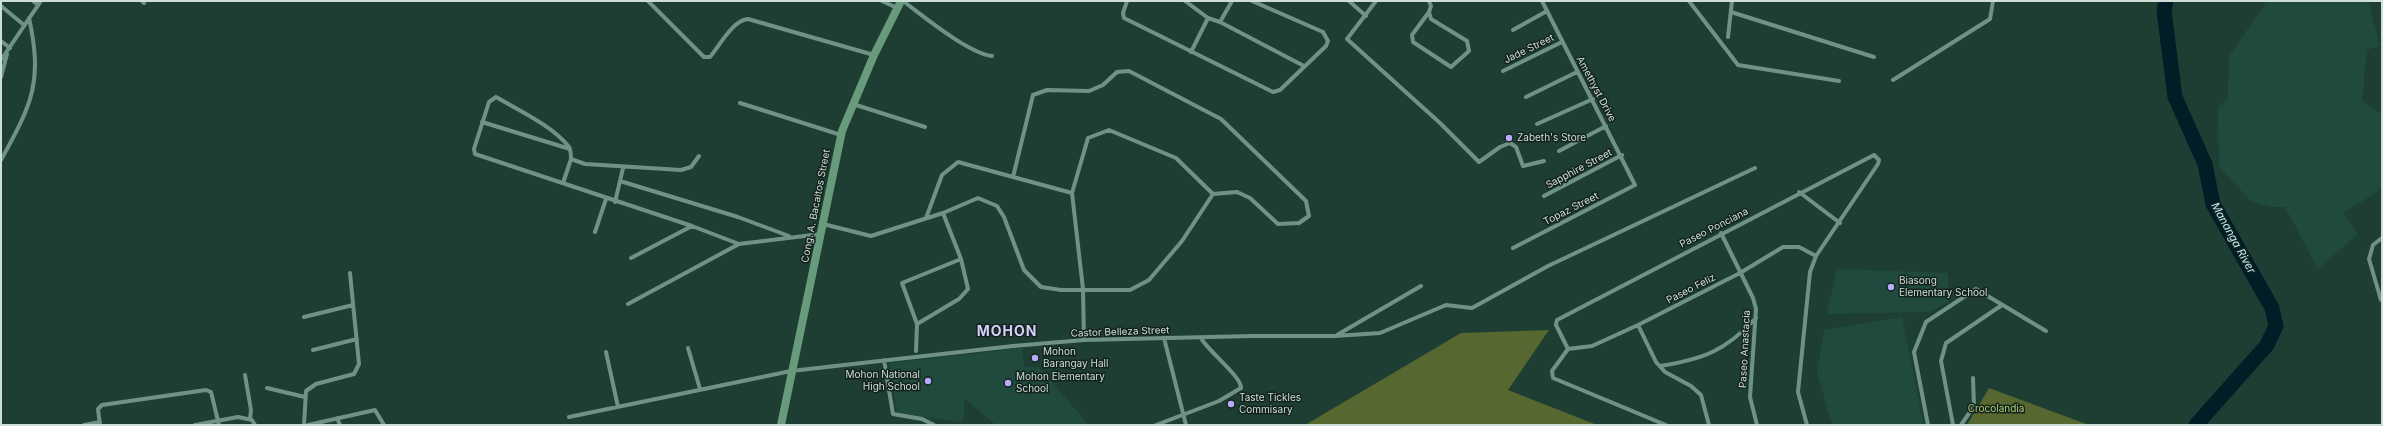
<!DOCTYPE html>
<style>
body{margin:0}
#map{position:relative;width:2383px;height:426px;overflow:hidden;background:#1e3e34;font-family:Inter,sans-serif}
canvas{display:block}
.frame{position:absolute;inset:0;border:2px solid #ccded7;pointer-events:none}
</style>
<div id="map">
<canvas width="2383" height="426"></canvas>
<div class="frame"></div>
</div>
<script>
const c = document.querySelector('canvas').getContext('2d');
c.lineJoin = 'round';
function fill(path, color) {
  c.fillStyle = color;
  c.fill(path, 'evenodd');
}
function stroke(path, color, width, dash) {
  c.strokeStyle = color;
  c.lineWidth = width;
  c.lineCap = dash ? 'butt' : 'round';
  c.setLineDash(dash || []);
  c.stroke(path);
}
function write(font, color, halo, rows, align = 'center') {
  c.font = font + ' Inter,sans-serif';
  c.lineWidth = 3;
  c.setLineDash([]);
  c.textBaseline = 'middle';
  c.strokeStyle = halo;
  c.fillStyle = color;
  for (const [text, x, y, turn = 0] of rows) {
    c.save();
    c.translate(x, y);
    c.rotate((+turn || 0) * Math.PI / 180);
    c.textAlign = isNaN(turn) ? turn : align;
    if (halo) c.strokeText(text, 0, 0);
    c.fillText(text, 0, 0);
    c.restore();
  }
}
const built = new Path2D(`
 M2267 1H2368L2380 46 2367 50 2362 101 2382 114V185L2377 192 2343 213 2358 234 2318 269 2285 207H2271L2251 201 2219 167 2218 107 2228 98 2229 56Z
 M1837 269 1948 273V302L1930 312 1827 314Z
 M1902 317 1924 425H1832L1817 372 1824 330Z
 M1022 348 1024 367H1039L1089 425H996L965 399 963 422 897 414 889 363Z`);
const green = new Path2D(`
 M1549 330 1508 390 1597 425H1305L1461 333Z
 M1989 388 2089 425H1967Z`);
const river = new Path2D(`
 M2166 1 2164 11 2175 97 2205 164 2213 204 2272 308 2276 326 2267 345 2196 425`);
const street = new Path2D(`
 M33 1 38 5
 M142 1 144 3
 M648 1 704 57H710C720 45 733 20 748 19L874 55
 M882 1 897 8
 M903 1C923 16 968 53 992 56
 M1127 1 1123 13 1124 18 1273 92 1280 90 1326 46 1328 41 1323 32 1252 1
 M1185 1 1208 18 1220 22 1304 66
 M1349 1 1366 16
 M1376 1 1347 39 1440 123 1479 162 1500 147 1510 143 1516 147 1523 166 1544 161
 M1429 1 1431 6 1429 12 1431 19 1467 41 1469 51 1451 67 1413 42 1412 35 1429 12
 M1689 1 1738 65 1839 81
 M1 6 24 25
 M1731 12 1874 57
 M1220 22 1232 1
 M1513 30 1547 11
 M1728 37 1732 1
 M1 41 10 48
 M1191 52 1208 18
 M1 60 41 1
 M1503 71 1562 42
 M1 77 7 54
 M1893 80 1990 19 1993 1
 M1526 97 1577 72
 M740 103 841 135
 M853 104 925 127
 M482 122 570 149
 M1537 124 1593 99
 M1559 151 1606 126
 M699 156 691 167 681 170 585 164 571 159C571 155 571 151 569 147 553 126 518 110 496 97L489 102 474 149 475 154 692 226 739 244 821 234
 M1 160C32 104 43 82 29 18
 M1013 177 1033 95 1047 90 1089 91 1103 85 1117 72 1129 71 1221 119 1306 201 1309 216 1299 223 1278 224 1250 198 1237 192 1213 194 1176 158 1109 130 1088 138 1072 193 1083 289 1084 340
 M620 181 623 168
 M563 183 571 159
 M1799 192 1840 223
 M1544 196 1622 155
 M615 202 620 181 738 217 789 236
 M926 218 942 175 958 162 1072 193
 M823 224 871 236 943 213 978 198 997 206 1004 217 1024 270 1041 287 1061 290H1130L1149 280 1182 241 1213 194
 M595 232 606 199
 M1721 233 1753 298 1756 309 1750 397 1757 425
 M1513 248 1635 185 1542 1
 M631 258 692 226
 M2381 300 2369 259 2373 245 2382 238
 M628 304 739 244
 M304 317 353 305
 M917 324 959 299 968 289 961 259 943 213
 M1638 325 1656 362 1665 372 1691 386 1701 395 1709 425
 M1337 335 1421 286
 M1164 338 1186 425
 M688 348 700 389
 M1568 349 1592 346 1638 325 1740 273 1783 247H1799L1816 256
 M313 350 357 339
 M916 351 917 324 902 283 961 259
 M606 352 618 407
 M884 360 893 414 922 419 934 425
 M1660 366C1704 359 1725 351 1756 318
 M245 375 251 410 250 419
 M267 388 305 397
 M569 417 791 371 1013 346 1084 340 1251 336H1335L1380 333 1446 305 1472 308 1548 266 1755 168
 M337 418 340 425
 M84 425 100 422
 M100 425 98 409 102 405 206 390 211 392 219 425
 M195 425 238 417 252 420 255 425
 M304 425 306 391 316 384 354 374 359 364 350 273
 M308 425 375 410 384 425
 M1156 425 1219 401 1241 388C1242 377 1207 350 1201 338
 M1666 425 1553 378 1552 371 1568 349 1556 325 1557 320 1874 155 1879 160 1878 164 1816 256 1810 272 1798 392 1807 425
 M1928 425 1914 352 1926 322 1976 289 2046 331
 M1953 425 1941 361 1946 343 2002 305
 M1961 425 1974 406 1973 378`);
const secondary = new Path2D(`
 M781 425 842 131 874 55 901 1`);
const markers = [
 [1509,138,4,"#b7abf8"],
 [1891,287,4,"#b7abf8"],
 [1035,358,4,"#b7abf8"],
 [928,381,4,"#b7abf8"],
 [1008,383,4,"#b7abf8"],
 [1231,404,4,"#b7abf8"]
];
const streetNames = [
 ["Jade Street",1529,49,-26],
 ["Amethyst Drive",1596,89,62],
 ["Sapphire Street",1579,169,-28],
 ["Cong. A. Bacaltos Street",816,206,-79],
 ["Topaz Street",1571,209,-27],
 ["Paseo Ponciana",1714,228,-27],
 ["Paseo Feliz",1691,289,-27],
 ["Castor Belleza Street",1120,332,-2],
 ["Paseo Anastacia",1745,349,-87]
];
const poiNames = [
 ["Zabeth's Store",1517,138],
 ["Biasong",1899,281],
 ["Elementary School",1899,293],
 ["Mohon",1043,352],
 ["Barangay Hall",1043,364],
 ["Mohon National",920,375,"right"],
 ["High School",920,387,"right"],
 ["Mohon Elementary",1016,377],
 ["School",1016,389],
 ["Taste Tickles",1239,398],
 ["Commisary",1239,410]
];
const parkNames = [
 ["Crocolandia",1996,409]
];
const waterNames = [
 ["Mananga River",2233,238,61]
];
const districtNames = [
 ["MOHON",1007,332]
];
fill(built, '#204a3e');
fill(green, '#56672f');
stroke(river, '#011e26', 15);
stroke(street, '#709286', 4);
stroke(secondary, '#689a7c', 8);
for (const [x, y, r, color] of markers) {
  const dot = new Path2D();
  dot.arc(x, y, r, 0, 2 * Math.PI);
  c.fillStyle = color;
  c.fill(dot);
  stroke(dot, '#14221d', 1.5);
}
write('10px', '#ccded7', '#14221d', streetNames);
write('10px', '#ccded7', '#14221d', poiNames, 'left');
write('10px', '#b1cf71', '#14221d', parkNames);
write('italic 11px', '#beebf9', '#14221d', waterNames);
c.letterSpacing = '1px';
write('bold 14px', '#d5d0fb', '#14221d', districtNames);
c.letterSpacing = '0px';
</script>
